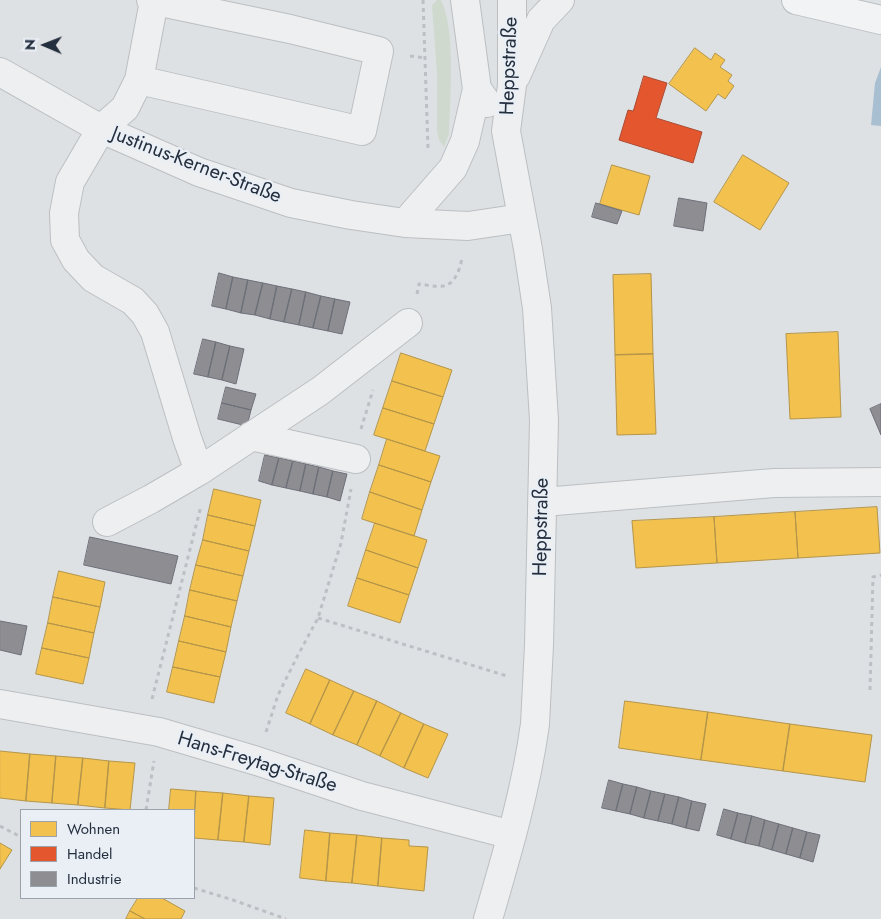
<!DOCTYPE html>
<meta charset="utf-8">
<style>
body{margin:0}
#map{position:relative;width:881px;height:919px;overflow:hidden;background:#dee1e4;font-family:Jost,sans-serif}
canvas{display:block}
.legend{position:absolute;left:20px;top:809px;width:175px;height:90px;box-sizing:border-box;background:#eaeff5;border:1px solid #9aa2ac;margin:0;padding:6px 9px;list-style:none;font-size:15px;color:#232e3e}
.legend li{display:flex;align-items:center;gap:10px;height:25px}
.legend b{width:25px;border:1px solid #9aa2ac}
.north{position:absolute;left:20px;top:20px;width:50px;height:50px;-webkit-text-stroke:4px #eaeff5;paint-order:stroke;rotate:271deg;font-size:14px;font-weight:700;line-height:20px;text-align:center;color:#232e3e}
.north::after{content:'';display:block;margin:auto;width:18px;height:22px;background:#232e3e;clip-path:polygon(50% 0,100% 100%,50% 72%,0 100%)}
</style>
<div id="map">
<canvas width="881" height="919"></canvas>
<ul class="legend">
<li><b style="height:14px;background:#f2c14e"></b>Wohnen</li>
<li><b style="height:14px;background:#e4572e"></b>Handel</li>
<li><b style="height:14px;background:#8d8d92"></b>Industrie</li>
</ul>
<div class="north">N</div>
</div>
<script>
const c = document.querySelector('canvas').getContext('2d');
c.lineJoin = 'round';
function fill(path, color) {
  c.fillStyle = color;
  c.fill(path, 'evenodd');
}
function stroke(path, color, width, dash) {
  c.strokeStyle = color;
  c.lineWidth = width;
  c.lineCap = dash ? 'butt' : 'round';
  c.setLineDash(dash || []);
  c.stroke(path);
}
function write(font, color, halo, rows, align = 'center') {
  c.font = font + ' Jost,sans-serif';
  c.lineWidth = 5;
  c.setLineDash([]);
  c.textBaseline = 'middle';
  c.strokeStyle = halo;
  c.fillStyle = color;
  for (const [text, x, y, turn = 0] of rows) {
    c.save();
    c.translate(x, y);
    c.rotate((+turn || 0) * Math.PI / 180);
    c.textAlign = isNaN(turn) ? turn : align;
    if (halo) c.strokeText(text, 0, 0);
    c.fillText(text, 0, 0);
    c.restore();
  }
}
const green = new Path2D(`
 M437 0H441C456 29 450 100 449 134L444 147 439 140 437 131V73L432 5Z`);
const water = new Path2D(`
 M881 67V126L871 125 875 83Z`);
const homes = new Path2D(`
 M695 48 711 60 715 53 725 60 720 67 732 75 728 81 734 86 725 99 718 94 706 111 669 84Z
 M743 155 789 183 760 230 714 202Z
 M612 165 650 176 639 215 600 204Z
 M651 274 653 354 615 355 613 275Z
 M838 332 841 417 790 419 786 334Z
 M401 353 452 370 443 397 392 381Z
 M653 354 656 434 617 435 615 355Z
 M392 381 443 397 434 424 383 408Z
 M383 408 434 424 425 451 374 435Z
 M387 439 440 456 431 482 379 465Z
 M379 465 431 482 422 510 370 492Z
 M214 489 261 500 255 526 208 515Z
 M370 492 422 510 414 536 362 519Z
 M877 507 880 553 798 558 795 512Z
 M795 512 798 558 717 563 714 517Z
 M208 515 255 526 249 551 203 540Z
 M714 517 717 563 636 568 632 521Z
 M375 523 427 540 418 568 366 550Z
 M203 540 249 551 243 576 196 565Z
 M366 550 418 568 409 595 357 578Z
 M196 565 243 576 237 601 190 590Z
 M59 571 105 582 100 607 53 597Z
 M357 578 409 595 400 623 348 606Z
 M190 590 237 601 231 627 185 616Z
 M53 597 100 607 94 633 48 623Z
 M185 616 231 627 226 652 179 641Z
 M48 623 94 633 89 658 42 648Z
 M179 641 226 652 220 677 173 667Z
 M42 648 89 658 83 684 36 674Z
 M173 667 220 677 214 703 167 692Z
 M306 669 330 680 310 724 286 713Z
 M330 680 354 691 333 735 310 724Z
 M354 691 377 701 357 745 333 735Z
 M377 701 401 713 380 756 357 745Z
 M625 701 708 712 701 760 619 748Z
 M708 712 790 724 783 771 701 760Z
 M401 713 424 724 404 768 380 756Z
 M424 724 448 734 428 778 404 768Z
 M790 724 872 735 865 782 783 771Z
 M0 751 30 754 26 801 0 798Z
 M30 754 56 756 52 803 26 801Z
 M56 756 83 758 78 805 52 803Z
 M83 758 109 761 105 808 78 805Z
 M109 761 135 763 130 810 105 808Z
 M171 789 196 791 194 821V810H169Z
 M196 791 223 793 218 840 194 838Z
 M223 793 249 796 244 842 218 840Z
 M249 796 274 798 270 845 244 842Z
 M305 830 330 833 326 881 300 878Z
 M330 833 357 835 352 883 326 881Z
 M357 835 382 838 378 886 352 883Z
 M382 838 409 840V846L428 847 424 891 378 886Z
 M0 843 12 850 0 869Z
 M138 898H162L185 911 181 919H145L130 911Z
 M130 911 145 919H126Z`);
const shops = new Path2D(`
 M644 76 667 83 656 118 702 132 693 163 619 140 628 110 633 111Z`);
const industry = new Path2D(`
 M679 198 707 203 703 231 674 226Z
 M596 203 622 211 617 224 592 217Z
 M219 273 233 277 226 309 212 306Z
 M233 277 248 280 241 313 226 309Z
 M248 280 263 283 255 315 241 313Z
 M263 283 277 286 270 319 255 315Z
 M277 286 292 289 284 322 270 319Z
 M292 289 306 292 299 325 284 322Z
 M306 292 321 296 313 328 299 325Z
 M321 296 335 299 328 331 313 328Z
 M335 299 350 302 342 334 328 331Z
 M203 339 216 342 208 377 194 374Z
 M216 342 230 346 222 380 208 377Z
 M230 346 244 349 236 384 222 380Z
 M226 387 256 394 251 410 222 403Z
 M222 403 251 410 247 426 218 419Z
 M881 404V435L870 409Z
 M265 455 279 458 272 485 259 481Z
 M279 458 293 461 286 488 272 485Z
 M293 461 306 464 300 491 286 488Z
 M306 464 319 467 313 494 300 491Z
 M319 467 333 471 327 497 313 494Z
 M333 471 347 474 340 501 327 497Z
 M90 537 178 556 171 584 84 565Z
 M0 621 27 626 21 655 0 650Z
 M609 780 623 784 616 811 602 808Z
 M623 784 637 787 630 814 616 811Z
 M637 787 651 791 644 818 630 814Z
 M651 791 665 794 658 821 644 818Z
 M665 794 679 797 672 824 658 821Z
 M679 797 692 801 686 828 672 824Z
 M692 801 706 804 699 831 686 828Z
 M724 809 738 813 731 839 717 835Z
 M738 813 752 816 745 843 731 839Z
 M752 816 765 820 759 846 745 843Z
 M765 820 779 824 772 850 759 846Z
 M779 824 793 828 786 854 772 850Z
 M793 828 807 832 800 858 786 854Z
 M807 832 820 835 813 862 800 858Z`);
const path = new Path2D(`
 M423 0 428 148
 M410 56 425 58
 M417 294 419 284C427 285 436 287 443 286 455 285 461 267 462 257
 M361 429 373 390
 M318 618 507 676
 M870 690 873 577 881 575
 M152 699 201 506
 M266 732 278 695 298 655 318 618 341 543 351 489
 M146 810 154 761
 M0 826 21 837
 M194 888 233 900 286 919`);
const minor = new Path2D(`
 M465 0 477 89 487 103
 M154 1 139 80 125 108 101 129 70 182 64 213 65 240 76 260 93 278 133 301 145 314 155 332 187 438 199 471 320 391 408 323
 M0 72 101 129 122 138 199 172 291 203 351 215 405 223 468 226 522 218
 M516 76 541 20 560 0
 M139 80 362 131 379 51 290 29 151 0
 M405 223 453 168 465 141 477 89
 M251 436 356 459
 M543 502 774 483 881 482
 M107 522 151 499 199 471
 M0 704 159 732 257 761 362 796 512 835
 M488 919C507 854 526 790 535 724L539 645 544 420 537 308 528 249 506 131 512 85V0`);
const major = new Path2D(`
 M796 0 881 20`);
const streetNames = [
 ["Heppstraße",510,66,-88],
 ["Justinus-Kerner-Straße",196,166,21],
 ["Heppstraße",542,527,-89],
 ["Hans-Freytag-Straße",257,763,17]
];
fill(green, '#cfd9cd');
fill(water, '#a8bfd2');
fill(homes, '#f2c14e');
stroke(homes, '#b49549', 1);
fill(shops, '#e4572e');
stroke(shops, '#aa4b33', 1);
fill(industry, '#8d8d92');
stroke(industry, '#6d7079', 1);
stroke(minor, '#bcbfc2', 30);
stroke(major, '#babec2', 30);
stroke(path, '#bcbfc4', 3, [4, 4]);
stroke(minor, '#edeff0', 28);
stroke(major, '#f2f3f4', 28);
write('20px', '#232e3e', '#eaeff5', streetNames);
</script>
